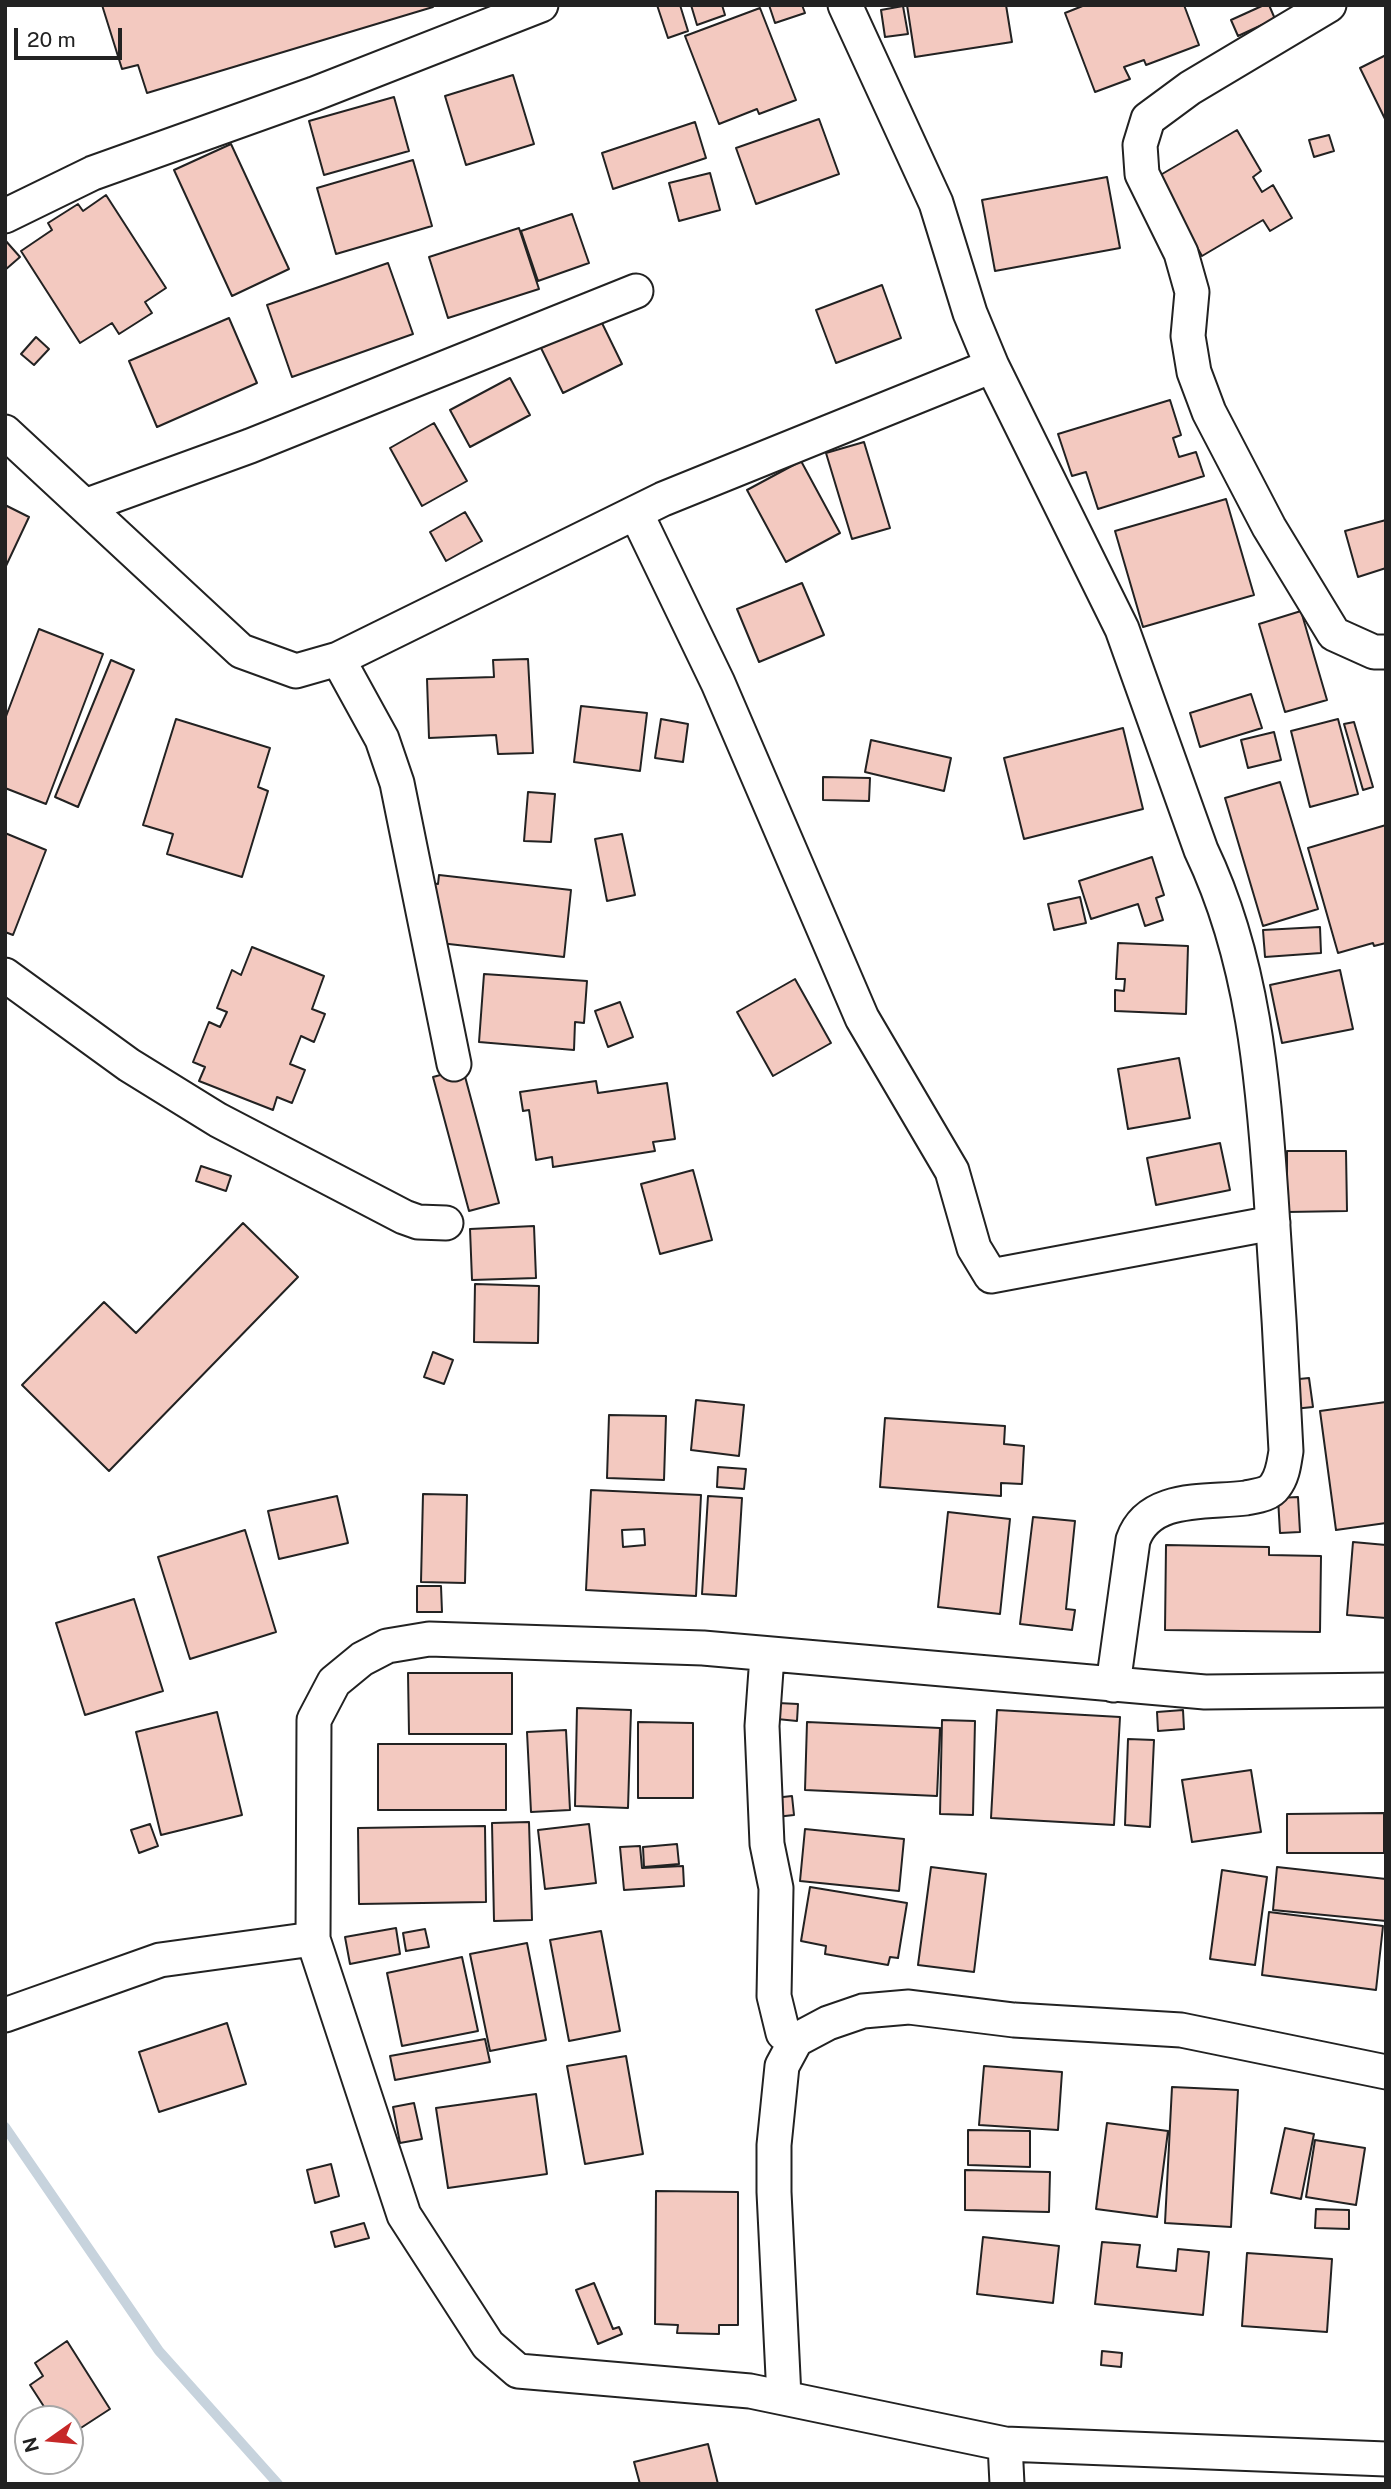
<!DOCTYPE html>
<style>
body{margin:0}
#map{position:relative;width:1391px;height:2489px;overflow:hidden;background:#fff;font-family:"Public Sans",sans-serif}
canvas{display:block}
.frame{position:absolute;inset:0;border:7px solid #222;pointer-events:none}
.north{position:absolute;left:14px;top:2405px;width:70px;height:70px;box-sizing:border-box;background:#fff;border:2px solid #a7a7a7;border-radius:50%;rotate:255deg;font-size:19px;font-weight:700;line-height:28px;text-align:center;color:#222}
.north::after{content:'';display:block;margin:auto;width:24px;height:32px;background:#c62828;clip-path:polygon(50% 0,100% 100%,50% 72%,0 100%)}
.scale{position:absolute;left:14px;top:28px;width:108px;height:32px;box-sizing:border-box;border:4px solid #222;border-top:0;padding-left:9px;font-size:21px;line-height:24px;white-space:nowrap;color:#222;-webkit-text-stroke:5px #fff;paint-order:stroke}
</style>
<div id="map">
<canvas width="1391" height="2489"></canvas>
<div class="frame"></div>
<div class="north">N</div>
<div class="scale">20 m</div>
</div>
<script>
const c = document.querySelector('canvas').getContext('2d');
c.lineJoin = 'round';
function stroke(path, color, width, dash) {
  c.strokeStyle = color;
  c.lineWidth = width;
  c.lineCap = dash ? 'butt' : 'round';
  c.setLineDash(dash || []);
  c.stroke(path);
}
function fill(path, color) {
  c.fillStyle = color;
  c.fill(path, 'evenodd');
}
const stream = new Path2D(`
 M5 2127 159 2351 278 2484`);
const building = new Path2D(`
 M102 5H433V7L147 93 138 65 122 69Z
 M657 5H680L688 31 668 38Z
 M691 5H722L725 15 697 25Z
 M769 5H802L805 13 775 23Z
 M907 5H1006L1012 42 915 57Z
 M1085 5H1184L1199 45 1146 65 1144 60 1124 67 1130 79 1095 92 1065 13Z
 M1264 5H1269L1275 19 1238 36 1231 20Z
 M903 6 908 34 885 37 881 10Z
 M760 8 796 100 759 114 757 109 719 124 685 36Z
 M1386 55V121L1360 68Z
 M513 75 534 144 466 165 445 96Z
 M394 97 409 151 324 175 309 121Z
 M819 119 839 174 756 204 736 148Z
 M695 122 706 158 613 189 602 153Z
 M1237 130 1261 171 1253 177 1262 192 1273 185 1292 218 1270 231 1263 220 1202 256 1157 177Z
 M1329 135 1334 151 1314 157 1309 140Z
 M231 144 289 269 232 296 174 170Z
 M413 160 432 226 336 254 317 188Z
 M710 173 720 210 679 221 669 183Z
 M1107 177 1120 248 995 271 982 200Z
 M106 195 166 288 145 302 152 313 119 334 112 323 80 343 21 251 52 230 48 223 78 204 83 211Z
 M572 214 589 263 538 281 521 231Z
 M519 228 539 289 448 318 429 257Z
 M5 240 20 257 5 270Z
 M388 263 413 334 292 377 267 305Z
 M882 285 901 338 836 363 816 310Z
 M229 318 257 383 157 427 129 361Z
 M600 319 622 364 563 393 541 348Z
 M36 337 49 349 34 365 21 354Z
 M510 378 530 415 470 447 450 410Z
 M1170 400 1181 435 1173 438 1179 457 1196 452 1204 476 1098 509 1086 472 1072 476 1058 434Z
 M434 423 467 481 422 506 390 448Z
 M864 442 890 528 852 539 826 453Z
 M801 461 840 533 786 562 747 490Z
 M1226 499 1254 595 1143 627 1115 531Z
 M5 505 29 517 5 568Z
 M465 512 482 541 446 561 430 532Z
 M1386 520V568L1358 577 1345 531Z
 M802 583 824 635 759 662 737 609Z
 M1301 611 1327 700 1285 712 1259 624Z
 M39 629 103 654 46 804 5 788V719Z
 M528 659 533 753 498 754 496 735 429 738 427 679 494 677 493 660Z
 M111 660 134 670 78 807 55 797Z
 M1251 694 1262 728 1200 747 1190 713Z
 M581 706 647 713 640 771 574 762Z
 M176 719 270 748 258 787 268 791 242 877 167 854 173 834 143 825Z
 M661 719 688 724 683 762 655 758Z
 M1338 719 1358 794 1310 807 1291 731Z
 M1354 722 1373 787 1363 790 1344 724Z
 M1123 728 1143 809 1024 839 1004 758Z
 M1274 732 1281 760 1248 768 1241 740Z
 M871 740 951 758 944 791 865 772Z
 M823 777 870 778 869 801 823 800Z
 M1280 782 1318 909 1263 926 1225 798Z
 M528 792 555 794 551 842 524 841Z
 M1386 825V943L1374 946 1373 943 1338 953 1308 848Z
 M5 833 46 850 13 935 5 932Z
 M622 834 635 895 607 901 595 839Z
 M1152 857 1164 895 1156 898 1163 920 1145 926 1138 904 1091 919 1079 881Z
 M439 875 571 890 564 957 431 942 430 883 438 884Z
 M1080 897 1086 923 1054 930 1048 904Z
 M1320 927 1321 953 1265 957 1263 930Z
 M1118 943 1188 946 1186 1014 1115 1011V990L1124 991 1125 979H1116Z
 M252 947 324 976 312 1009 325 1014 314 1042 301 1036 290 1064 305 1070 292 1103 277 1097 273 1110 199 1081 205 1067 193 1062 209 1022 220 1027 227 1012 217 1008 232 970 241 975Z
 M1340 970 1353 1029 1282 1043 1270 985Z
 M484 974 587 981 584 1023 575 1022 574 1050 479 1042Z
 M795 979 831 1043 773 1076 737 1012Z
 M620 1002 633 1037 608 1047 595 1011Z
 M1179 1058 1190 1118 1128 1129 1118 1069Z
 M463 1069 499 1203 469 1211 433 1077Z
 M596 1081 598 1093 667 1083 675 1139 653 1142 655 1151 553 1167 552 1157 536 1160 529 1110 523 1111 520 1092Z
 M1220 1143 1230 1190 1156 1205 1147 1158Z
 M1287 1151H1346L1347 1211 1287 1212Z
 M201 1166 231 1176 226 1191 196 1181Z
 M693 1170 712 1240 660 1254 641 1184Z
 M243 1223 298 1277 109 1471 22 1385 104 1302 136 1333Z
 M534 1226 536 1278 472 1280 470 1229Z
 M475 1284 539 1286 538 1343 474 1342Z
 M433 1352 453 1360 444 1384 424 1377Z
 M1309 1378 1313 1407 1293 1409 1289 1380Z
 M696 1400 744 1405 739 1456 691 1450Z
 M1386 1402V1523L1336 1530 1320 1411Z
 M609 1415 666 1416 664 1480 607 1478Z
 M885 1418 1005 1426 1004 1444 1024 1446 1022 1484 1001 1483V1496L880 1487Z
 M718 1467 746 1469 744 1489 717 1487Z
 M591 1490 701 1495 696 1596 586 1590ZM644 1529 645 1545 623 1547 622 1530Z
 M423 1494 467 1495 465 1583 421 1582Z
 M337 1496 348 1543 279 1559 268 1511Z
 M708 1496 742 1498 736 1596 702 1594Z
 M1298 1497 1300 1532 1280 1533 1278 1498Z
 M948 1512 1010 1519 1000 1614 938 1607Z
 M1033 1517 1075 1521 1066 1609 1075 1610 1072 1630 1020 1624Z
 M245 1530 276 1632 190 1659 158 1557Z
 M1353 1542 1386 1545V1618L1347 1615Z
 M1166 1545 1269 1547V1555L1321 1556 1320 1632 1165 1630Z
 M417 1586H441L442 1612H417Z
 M134 1599 163 1691 85 1715 56 1623Z
 M408 1673H512V1734H409Z
 M778 1703 798 1704 797 1721 777 1719Z
 M577 1708 631 1710 628 1808 575 1806Z
 M997 1710 1120 1717 1114 1825 991 1818Z
 M1183 1710 1184 1729 1158 1731 1157 1712Z
 M217 1712 242 1815 161 1835 136 1732Z
 M942 1720 975 1721 973 1815 940 1814Z
 M638 1722 693 1723V1798H638Z
 M807 1722 940 1728 937 1796 805 1790Z
 M566 1730 570 1810 531 1812 527 1732Z
 M1128 1739 1154 1740 1150 1827 1125 1825Z
 M378 1744H506V1810H378Z
 M1251 1770 1261 1832 1192 1842 1182 1780Z
 M792 1796 794 1815 776 1817 774 1798Z
 M1384 1813V1853H1287V1814Z
 M529 1822 532 1920 494 1921 492 1823Z
 M150 1824 158 1846 139 1853 131 1830Z
 M589 1824 596 1883 545 1889 538 1830Z
 M485 1826 486 1902 359 1904 358 1828Z
 M805 1829 904 1839 899 1891 800 1881Z
 M677 1844 679 1864 644 1867 643 1847Z
 M640 1846 642 1868 683 1866 684 1886 624 1890 620 1847Z
 M931 1867 986 1874 974 1972 918 1965Z
 M1277 1867 1386 1879V1921L1273 1910Z
 M1222 1870 1267 1877 1255 1965 1210 1959Z
 M810 1887 907 1903 898 1958 890 1957 888 1965 825 1954 826 1946 801 1941Z
 M1269 1912 1383 1926 1376 1990 1262 1975Z
 M396 1928 400 1954 350 1964 345 1937Z
 M425 1929 429 1947 406 1951 403 1933Z
 M601 1931 620 2031 569 2041 550 1940Z
 M527 1943 546 2040 490 2051 470 1954Z
 M462 1957 478 2031 402 2046 387 1973Z
 M227 2023 246 2084 159 2112 139 2052Z
 M485 2039 490 2062 395 2080 390 2056Z
 M626 2056 643 2154 585 2164 567 2066Z
 M984 2066 1062 2072 1058 2130 979 2125Z
 M1172 2087 1238 2090 1231 2227 1165 2223Z
 M536 2094 547 2174 448 2188 436 2108Z
 M414 2103 422 2139 400 2143 393 2107Z
 M1107 2123 1168 2131 1157 2217 1096 2209Z
 M1285 2128 1314 2134 1301 2199 1271 2193Z
 M968 2130 1030 2131V2167L968 2165Z
 M1315 2140 1365 2148 1356 2205 1306 2197Z
 M331 2164 339 2196 315 2203 307 2170Z
 M965 2170 1050 2172 1049 2212 965 2210Z
 M656 2191 738 2192V2325H719V2334L677 2333 678 2325 655 2324Z
 M1316 2209 1349 2210V2229L1315 2228Z
 M364 2223 369 2238 335 2247 331 2232Z
 M983 2237 1059 2246 1053 2303 977 2294Z
 M1102 2242 1140 2245 1137 2267 1176 2271 1178 2249 1209 2252 1203 2315 1095 2304Z
 M1247 2253 1332 2259 1327 2332 1242 2326Z
 M594 2283 613 2329 619 2327 622 2334 598 2344 576 2290Z
 M67 2341 110 2409 70 2435V2419H52L30 2385 43 2376 35 2363Z
 M1102 2351 1122 2353 1121 2367 1101 2365Z
 M708 2444 718 2484H640L634 2462Z`);
const street = new Path2D(`
 M845 5 936 203 970 313 992 366
 M1329 5 1190 88 1148 119 1140 145 1142 174 1181 253 1192 292 1188 336 1194 372 1209 412 1269 527 1334 634 1374 652H1386
 M5 216 93 173 314 94 541 5
 M5 432 241 651 296 671 338 659 663 499 992 366 1122 629 1201 850C1253 959 1263 1078 1271 1196 1277 1281 1282 1366 1286 1451 1284 1463 1283 1476 1275 1486 1269 1495 1255 1496 1246 1498 1205 1503 1149 1495 1133 1540L1113 1685
 M85 506 250 446 636 291
 M636 513 718 683 862 1018 952 1171 974 1248 991 1276 1273 1223
 M338 659 382 739 397 783 454 1064
 M5 975 129 1065 218 1120 404 1217 418 1222 446 1223
 M767 1656 762 1726 767 1844 776 1888 774 1996 783 2033 796 2040
 M1386 1690 1205 1692 703 1648 429 1639 387 1646 362 1659 334 1682 314 1720 313 1939 404 2215 488 2345 518 2371 750 2391 1005 2444 1386 2459
 M5 2015 160 1960 313 1939
 M784 2397 774 2192V2145L782 2066 796 2040 828 2023 863 2011 909 2007 1014 2020 1181 2030 1386 2072
 M1005 2444 1007 2484`);
stroke(stream, '#c7d3dd', 10);
fill(building, '#f3c9c0');
stroke(building, '#222', 2);
stroke(street, '#222', 37);
stroke(street, '#fff', 33);
</script>
